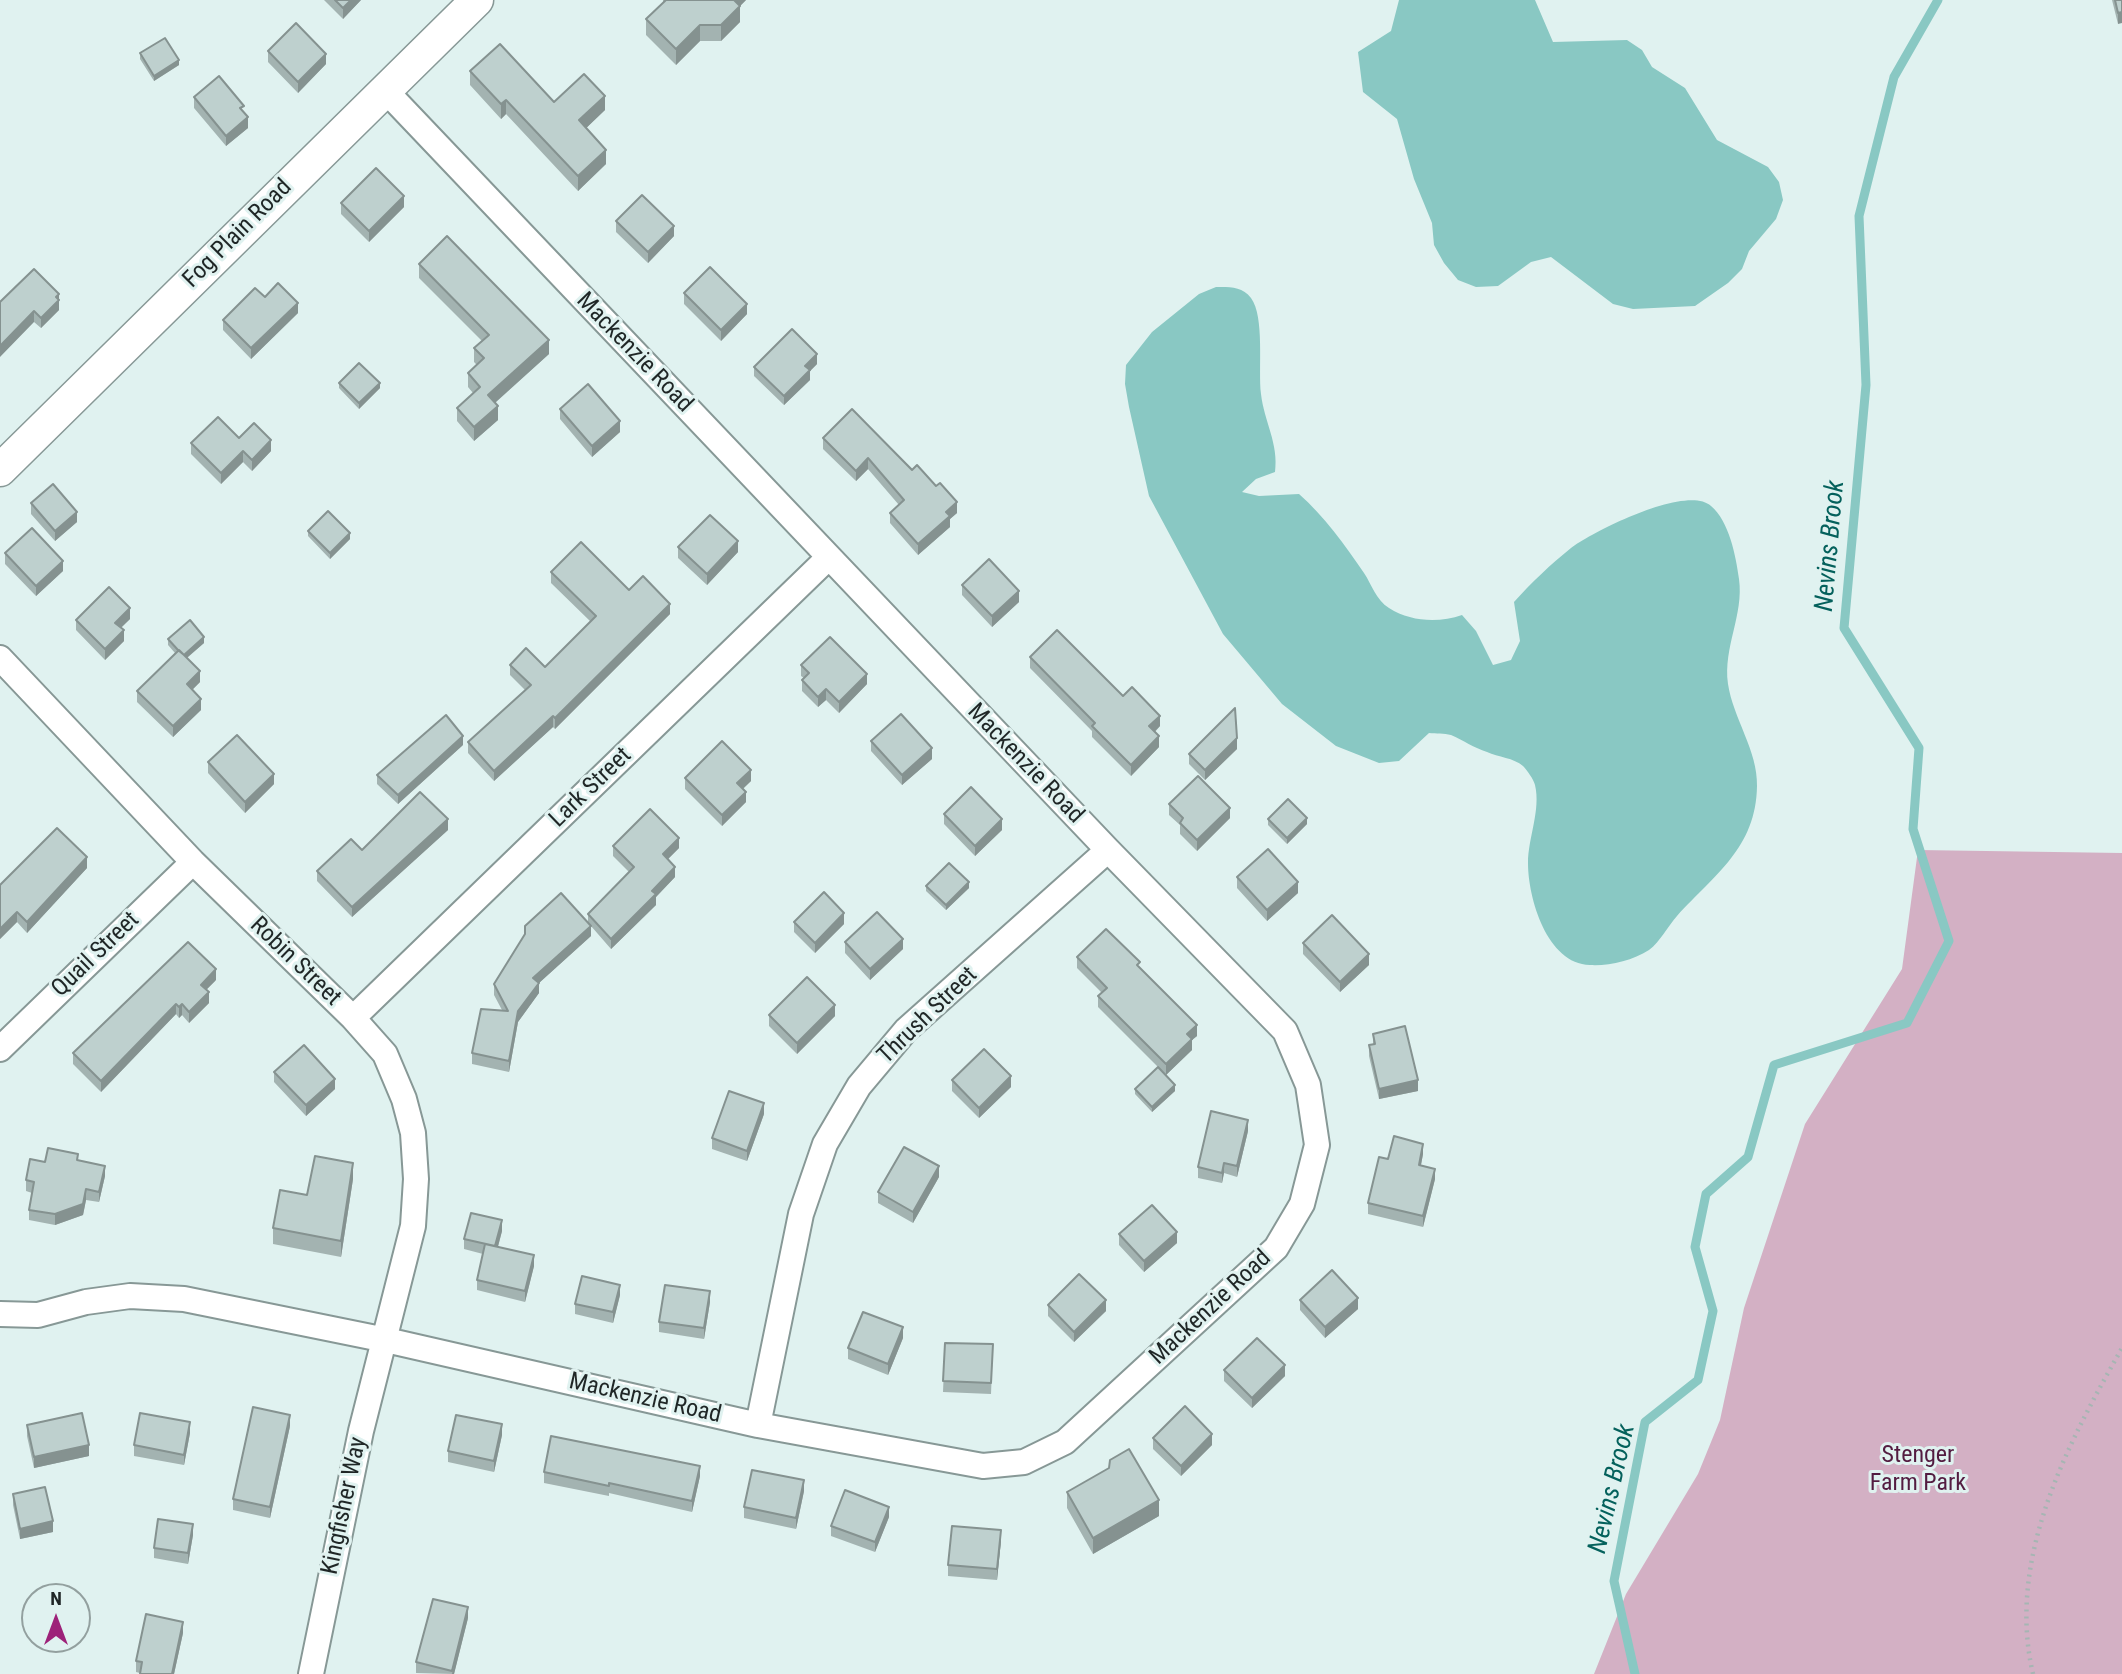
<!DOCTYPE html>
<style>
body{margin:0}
#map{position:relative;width:2122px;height:1674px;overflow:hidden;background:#e0f2f0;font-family:"Roboto Condensed",sans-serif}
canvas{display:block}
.north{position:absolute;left:21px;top:1583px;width:70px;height:70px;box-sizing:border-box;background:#e0f2f0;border:2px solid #93a09f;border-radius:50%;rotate:0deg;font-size:19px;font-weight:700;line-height:28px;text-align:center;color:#1f2626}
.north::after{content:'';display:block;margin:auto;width:24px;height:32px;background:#9d2279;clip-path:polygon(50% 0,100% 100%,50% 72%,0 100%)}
</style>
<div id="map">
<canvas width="2122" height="1674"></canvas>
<div class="north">N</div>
</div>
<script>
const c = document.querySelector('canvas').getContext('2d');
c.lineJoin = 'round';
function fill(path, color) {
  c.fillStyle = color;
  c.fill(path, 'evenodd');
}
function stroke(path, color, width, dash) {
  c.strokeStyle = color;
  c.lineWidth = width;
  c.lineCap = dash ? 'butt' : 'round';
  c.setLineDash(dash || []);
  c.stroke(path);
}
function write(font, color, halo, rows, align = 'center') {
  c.font = font + ' "Roboto Condensed",sans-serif';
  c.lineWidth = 6;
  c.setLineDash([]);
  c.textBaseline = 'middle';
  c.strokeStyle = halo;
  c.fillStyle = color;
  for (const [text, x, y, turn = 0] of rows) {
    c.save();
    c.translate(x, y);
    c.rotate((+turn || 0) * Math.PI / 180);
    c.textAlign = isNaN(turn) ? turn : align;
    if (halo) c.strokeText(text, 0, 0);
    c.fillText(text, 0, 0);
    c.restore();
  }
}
const green = new Path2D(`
 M1918 850 2122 853V1674H1594L1626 1594 1698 1474 1720 1420 1744 1308 1805 1124 1902 969Z`);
const water = new Path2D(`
 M1399 0H1535L1553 42 1627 40 1642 50 1652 67 1685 88 1717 140 1768 167 1779 182 1783 200 1776 219 1749 251 1742 269 1728 283 1695 306 1633 309 1613 304 1551 257 1531 262 1498 286 1476 287 1458 280 1444 263 1434 245 1432 223 1414 179 1397 119 1363 92 1358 52 1391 31Z
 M1216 287C1229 287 1242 286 1251 298 1265 317 1258 369 1261 394 1264 421 1279 444 1275 472L1256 479 1242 492 1259 496 1299 494C1324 516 1345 545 1364 573 1372 585 1376 600 1389 608 1411 622 1439 623 1462 615L1476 631 1493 665 1511 660 1520 641 1514 602C1531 583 1551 564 1571 548 1594 531 1687 484 1711 506 1729 521 1736 556 1739 579 1744 615 1723 647 1728 684 1733 718 1758 751 1757 786 1756 848 1715 874 1677 916 1668 926 1660 942 1649 950 1632 961 1609 966 1590 965 1547 964 1528 898 1528 863 1528 838 1541 810 1535 785 1534 780 1527 770 1523 766 1514 758 1498 757 1487 752 1474 748 1463 740 1451 735 1444 733 1436 734 1429 733L1399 761 1379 763 1336 746 1282 704 1223 634 1149 496 1129 407 1125 384 1126 365 1152 332 1199 294Z`);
const stream = new Path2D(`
 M1635 1674 1614 1581 1645 1422 1698 1380 1713 1311 1695 1247 1706 1194 1748 1157 1774 1065 1907 1023 1949 941 1913 829 1919 748 1844 628 1866 385 1859 216 1894 77 1938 0`);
const path = new Path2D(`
 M2033 1674C2006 1559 2067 1445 2122 1348`);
const minor = new Path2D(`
 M0 658 193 862 353 1018 385 1054 404 1099 413 1133 416 1179 413 1226 361 1431 311 1674
 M353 1018 828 558
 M0 1049 193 862
 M0 1314 38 1315 86 1302 130 1296 184 1299 386 1340 758 1425 983 1466 1024 1462 1065 1442 1276 1248 1302 1204 1317 1145 1308 1085 1285 1031 1108 850 384 89
 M758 1425 801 1214 825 1144 859 1086 906 1030 1108 850`);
const tertiary = new Path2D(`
 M0 470 477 0`);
const wall = new Path2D(`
 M324 0H361L343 19Z
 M663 0H746L740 6V22L721 41H700L676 65 646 35V19L663 3Z
 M2112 0H2122L2118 24Z
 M268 51 326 64 298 93 268 62Z
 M140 53 179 65 154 81 140 59Z
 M470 71 554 102 605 110 586 128 606 164 578 191 506 114 501 119 470 85Z
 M194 97 244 112 248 128 226 146 194 108Z
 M341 203 404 207 369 242 341 214Z
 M616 221 674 236 648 263 616 232Z
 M419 264 549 354 495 403 498 420 474 441 457 421V408L473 393 468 387V373L477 365 474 362V348L482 341 419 278Z
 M684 293 747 314 721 341 684 304Z
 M59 294V310L41 328 34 322 0 302Z
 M265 297 298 313 251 359 223 330V320Z
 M817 364 810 371V380L784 405 754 376V367Z
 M339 383 380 388 359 409 339 388Z
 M560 409 620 432 592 457 560 419Z
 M852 409 957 513 950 519V527L918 555 890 523V513L899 505 868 469 856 481 823 449V438Z
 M239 438 271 451 252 471 243 462 221 484 191 454V443Z
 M31 503 77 522 55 541 31 514Z
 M308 531 350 539 330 559 308 536Z
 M678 547 738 552 707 585 678 558Z
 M5 553 63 571 36 596 5 564Z
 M551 572 629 590 670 614 555 729 553 727 494 781 468 753V742L526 691 510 675V665L545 667 591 622 551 583Z
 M962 585 1019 602 992 627 962 595Z
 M130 619 121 628 124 641 105 660 76 630V620Z
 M168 639 204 643 187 658 200 682 192 690 201 710 173 737 137 702V691L175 653 168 645Z
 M1030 657 1123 696 1160 726 1155 732 1159 747 1131 776 1092 737V731L1030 668Z
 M801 665 867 684 839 713 826 700 818 707 802 691V680L804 678 801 676Z
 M871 741 932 759 902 785 871 751Z
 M463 745 398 804 377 784V775Z
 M1237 749 1205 780 1189 764V754Z
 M208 762 274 784 245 813 208 773Z
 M685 778 751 781 743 789 746 802 722 826 685 789Z
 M1169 804 1230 818 1197 851 1180 834V825L1169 815Z
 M944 814 1002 830 975 856 944 824Z
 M1268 819 1307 824 1287 844 1268 825Z
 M448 830 352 917 317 881V871L362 850Z
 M613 846 679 848 668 859 675 877 656 897V905L611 949 591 926V936L539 983V993L518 1022 509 1072 472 1064V1053L502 1010 494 995V984L588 923V914L629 872 613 856Z
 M87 868 27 933 17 922 0 939V885Z
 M1237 877 1298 893 1267 921 1237 888Z
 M926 886 969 888 946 910 926 891Z
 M794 922 844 924 815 953 794 932Z
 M845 942 903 949 870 980 845 953Z
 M1303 943 1369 965 1340 992 1303 954Z
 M1077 957 1140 968 1197 1036 1192 1040V1050L1166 1075 1175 1091 1152 1112 1135 1094V1089L1158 1067 1098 1007V996L1102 993 1077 968Z
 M216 980 206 990 209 1003 189 1023 182 1015 179 1018 176 1014 101 1092 73 1064V1053Z
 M769 1015 835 1016 797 1054 769 1026Z
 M1373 1034 1418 1091 1379 1099 1369 1056V1045H1373Z
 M274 1072 335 1089 306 1116 274 1082Z
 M952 1080 1011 1087 979 1118 952 1091Z
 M764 1114 747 1161 712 1149V1138Z
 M1248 1131 1237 1177 1224 1173 1222 1183 1198 1178V1167Z
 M1423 1154 1421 1165 1435 1179 1423 1227 1368 1214V1203L1388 1159Z
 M78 1160 105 1176 99 1202 86 1200 83 1215 55 1225 29 1220V1210L32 1193 26 1191V1180L45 1162Z
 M939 1177 913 1223 878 1203V1192Z
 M353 1179 341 1257 273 1244V1228L307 1195Z
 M502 1231 498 1247 534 1266 525 1302 477 1290V1280L483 1254 464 1249V1239Z
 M1119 1234 1177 1243 1144 1272 1119 1245Z
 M620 1295 613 1323 575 1314V1304Z
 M1300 1300 1358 1309 1325 1338 1300 1310Z
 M710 1302 704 1339 659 1332V1322Z
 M1048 1305 1106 1311 1074 1342 1048 1316Z
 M903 1338 888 1375 848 1359V1348Z
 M945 1343 993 1344 991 1394 943 1392Z
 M1224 1370 1285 1376 1252 1408 1224 1381Z
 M27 1425 89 1456 34 1468 27 1436Z
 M290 1426 270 1518 233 1510V1499Z
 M190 1433 184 1465 134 1456V1445Z
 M502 1435 494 1472 448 1462V1451Z
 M1153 1438 1212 1445 1181 1476 1153 1449Z
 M1109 1468 1159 1516 1093 1554 1067 1508V1492Z
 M544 1472 700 1476 692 1512 609 1493V1496L544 1483Z
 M804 1491 796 1529 744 1518V1507Z
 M13 1494 53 1532 20 1539 13 1505Z
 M889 1517 875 1552 831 1536V1526Z
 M193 1535 188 1564 154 1558V1548Z
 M1001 1541 997 1580 948 1576V1565Z
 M468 1618 454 1674 416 1673V1662Z
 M183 1633 174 1674H140V1673L136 1672V1661Z`);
const shadedWall = new Path2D(`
 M351 0H361L343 19V8Z
 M732 0H746L732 14Z
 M740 6V22L721 41V25Z
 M2122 12V23L2118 24V13Z
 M700 25V41L676 65V49Z
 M326 54V64L298 93V82Z
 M179 60V65L154 81V76Z
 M605 96V110L579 135V120Z
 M506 100V114L501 119V104Z
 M248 117V128L226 146V136Z
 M606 150V164L578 191V176Z
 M404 196V207L369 242V231Z
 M674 226V236L648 263V252Z
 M59 294V310L41 328V318Z
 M298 303V313L251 359V348Z
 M747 304V314L721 341V330Z
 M34 311V322L0 357V346Z
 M549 340V354L488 409V395Z
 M817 354V364L810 371V380L784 405V396L805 366Z
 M380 383V388L359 409V403Z
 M498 406V420L474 441V427Z
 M620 421V432L592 457V446Z
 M271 440V451L252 471V460Z
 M243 451V462L221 484V473Z
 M868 458V469L856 481V471Z
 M957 502V513L950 519V527L918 555V544L946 512Z
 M77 512V522L55 541V531Z
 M350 533V539L330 559V553Z
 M738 541V552L707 585V574Z
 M63 561V571L36 596V586Z
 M1019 591V602L992 627V616Z
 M670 604V614L555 729V718Z
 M130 608V619L115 633V623Z
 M124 630V641L105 660V649Z
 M204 637V643L183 661V656Z
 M200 671V682L187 695V684Z
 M867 674V684L839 713V702Z
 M826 689V700L818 707V697Z
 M201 699V710L173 737V726Z
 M553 716V727L494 781V771Z
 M1160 716V726L1149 737V726Z
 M463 736V745L398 804V795Z
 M1159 736V747L1131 776V765Z
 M1237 738V749L1205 780V770Z
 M932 748V759L902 785V775Z
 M751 770V781L737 794V783Z
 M274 774V784L245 813V802Z
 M746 792V802L722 826V815Z
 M1230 808V818L1197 851V840Z
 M1307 818V824L1287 844V838Z
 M448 819V830L352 917V907Z
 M1002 819V830L975 856V846Z
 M679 838V848L663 864V854Z
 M87 857V868L27 933V922Z
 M675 867V877L656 897V905L611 949V939L652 891Z
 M969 882V888L946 910V905Z
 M1298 882V893L1267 921V910Z
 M17 912V922L0 939V929Z
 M844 913V924L815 953V943Z
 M591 926V936L539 983V993L518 1022 509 1072V1061L518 1011 533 978Z
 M903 939V949L870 980V969Z
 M1369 954V965L1340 992V982Z
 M216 969V980L201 995V985Z
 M209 992V1003L189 1023V1012Z
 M176 1004V1014L101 1092V1081Z
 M182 1004V1015L179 1018V1007Z
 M835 1005V1016L797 1054V1043Z
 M1197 1025V1036L1192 1040V1050L1166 1075V1064L1187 1034Z
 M1011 1076V1087L979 1118V1108Z
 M335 1079V1089L306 1116V1105Z
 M1418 1080V1091L1379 1099V1089Z
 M1175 1085V1091L1152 1112V1107Z
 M764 1103V1114L747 1161V1151Z
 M1248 1120V1131L1237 1177V1166Z
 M1423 1144V1154L1419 1175V1165Z
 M353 1163V1179L341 1257V1241Z
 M1224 1163V1173L1222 1183V1173Z
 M105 1166V1176L99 1202V1192Z
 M939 1166V1177L913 1223V1212Z
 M1435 1169V1179L1423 1227V1216Z
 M86 1189V1200L83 1215 55 1225V1214Z
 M502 1220V1231L495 1257V1246Z
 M1177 1232V1243L1144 1272V1261Z
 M534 1255V1266L525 1302V1291Z
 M620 1285V1295L613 1323V1312Z
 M710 1291V1302L704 1339V1328Z
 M1358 1298V1309L1325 1338V1327Z
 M1106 1300V1311L1074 1342V1332Z
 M903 1327V1338L888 1375V1364Z
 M1285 1365V1376L1252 1408V1398Z
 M290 1415V1426L270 1518V1507Z
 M190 1422V1433L184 1465V1455Z
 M502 1424V1435L494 1472V1461Z
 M1212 1434V1445L1181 1476V1466Z
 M89 1445V1456L34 1468V1457Z
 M700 1466V1476L692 1512V1501Z
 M804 1480V1491L796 1529V1518Z
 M1159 1500V1516L1093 1554V1538Z
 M889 1507V1517L875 1552V1542Z
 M53 1521V1532L20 1539V1529Z
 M193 1524V1535L188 1564V1553Z
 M1001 1530V1541L997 1580V1569Z
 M468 1607V1618L454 1674H452Z
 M183 1622V1633L174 1674H172Z`);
const building = new Path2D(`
 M335 0H351L343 8Z
 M666 0H734L740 6 721 25H700L676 49 646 19Z
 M2115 0H2122V12L2118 13Z
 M296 23 326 54 298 82 268 51Z
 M165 38 179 60 154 76 140 53Z
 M500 44 554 102 584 74 605 96 579 120 606 150 578 176 506 100 501 104 470 71Z
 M219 76 244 106 240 108 248 117 226 136 194 97Z
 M376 168 404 196 369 231 341 203Z
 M642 195 674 226 648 252 616 221Z
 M447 236 549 340 488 395 498 406 474 427 457 408 480 387 468 373 484 358 474 348 489 335 419 264Z
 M710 267 747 304 721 330 684 293Z
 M34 269 59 294 56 297 59 300 41 318 34 311 0 346V302Z
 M278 283 298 303 251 348 223 320 255 288 265 297Z
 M792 329 817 354 805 366 810 370 784 396 754 367Z
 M359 363 380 383 359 403 339 383Z
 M588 384 620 421 592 446 560 409Z
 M852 409 912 470 917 465 936 486 940 483 957 502 946 512 950 516 918 544 890 513 904 500 868 458 856 471 823 438Z
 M218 417 239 438 254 423 271 440 252 460 243 451 221 473 191 443Z
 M53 484 77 512 55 531 31 503Z
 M328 511 350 533 330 553 308 531Z
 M710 515 738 541 707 574 678 547Z
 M32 528 63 561 36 586 5 553Z
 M581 542 629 590 643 576 670 604 555 718 553 716 494 771 468 742 531 685 510 665 526 648 545 667 596 616 551 572Z
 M989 559 1019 591 992 616 962 585Z
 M109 587 130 608 115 623 124 630 105 649 76 620Z
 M190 620 204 637 184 655 178 650 168 639Z
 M1057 630 1123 696 1132 687 1160 716 1149 726 1159 736 1131 765 1092 726 1095 723 1030 657Z
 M830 637 867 674 839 702 826 689 818 697 802 680 809 673 801 665Z
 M179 650 200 671 187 684 201 699 173 726 137 691Z
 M1235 708 1237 738 1205 770 1189 754Z
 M901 714 932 748 902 775 871 741Z
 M446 715 463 736 398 795 377 775Z
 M237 735 274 774 245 802 208 762Z
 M722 741 751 770 737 783 746 792 722 815 685 778Z
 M1198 776 1230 808 1197 840 1180 823 1183 818 1169 804Z
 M971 787 1002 819 975 846 944 814Z
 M420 792 448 819 352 907 317 871 351 839 362 850Z
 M1288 799 1307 818 1287 838 1268 819Z
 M650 809 679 838 663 854 675 867 652 891 656 894 611 939 588 914 634 867 613 846Z
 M57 828 87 857 27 922 17 912 0 929V885Z
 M1268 849 1298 882 1267 910 1237 877Z
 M949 863 969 882 946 905 926 886Z
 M824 892 844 913 815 943 794 922Z
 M561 893 591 926 533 978 539 983 518 1011 509 1061 472 1053 481 1009 508 1011 494 984 525 934V926Z
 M877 912 903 939 870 969 845 942Z
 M1332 915 1369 954 1340 982 1303 943Z
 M1106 929 1140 962 1137 965 1197 1025 1187 1034 1192 1039 1166 1064 1098 996 1107 988 1077 957Z
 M188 942 216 969 201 985 209 992 189 1012 182 1004 179 1007 176 1004 101 1081 73 1053Z
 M807 977 835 1005 797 1043 769 1015Z
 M1405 1026 1418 1080 1379 1089 1369 1045 1375 1044 1373 1034Z
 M304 1045 335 1079 306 1105 274 1072Z
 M984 1049 1011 1076 979 1108 952 1080Z
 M1158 1067 1175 1085 1152 1107 1135 1089Z
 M729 1091 764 1103 747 1151 712 1138Z
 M1211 1111 1248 1120 1237 1166 1224 1163 1222 1173 1198 1167Z
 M1394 1136 1423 1144 1419 1165 1435 1169 1423 1216 1368 1203 1379 1157 1388 1159Z
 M904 1147 939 1166 913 1212 878 1192Z
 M48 1148 78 1154 77 1160 105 1166 99 1192 86 1189 83 1204 55 1214 29 1210 34 1182 26 1180 30 1159 45 1162Z
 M315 1156 353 1163 341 1241 273 1228 280 1190 307 1195Z
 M1152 1205 1177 1232 1144 1261 1119 1234Z
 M471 1213 502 1220 495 1246 464 1239Z
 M485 1244 534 1255 525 1291 477 1280Z
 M1332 1270 1358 1298 1325 1327 1300 1300Z
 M1079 1274 1106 1300 1074 1332 1048 1305Z
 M582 1276 620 1285 613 1312 575 1304Z
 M665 1285 710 1291 704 1328 659 1322Z
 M863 1312 903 1327 888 1364 848 1348Z
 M1257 1338 1285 1365 1252 1398 1224 1370Z
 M945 1343 993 1344 991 1383 943 1381Z
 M1185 1406 1212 1434 1181 1466 1153 1438Z
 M253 1407 290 1415 270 1507 233 1499Z
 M82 1413 89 1445 34 1457 27 1425Z
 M140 1413 190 1422 184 1455 134 1445Z
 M456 1415 502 1424 494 1461 448 1451Z
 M551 1436 700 1466 692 1501 609 1483V1486L544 1472Z
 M1129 1449 1159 1500 1093 1538 1067 1492 1109 1468 1110 1460Z
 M752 1470 804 1480 796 1518 744 1507Z
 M45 1487 53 1521 20 1529 13 1494Z
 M845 1490 889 1507 875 1542 831 1526Z
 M158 1519 193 1524 188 1553 154 1548Z
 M952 1526 1001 1530 997 1569 948 1565Z
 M433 1599 468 1607 452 1671 416 1662Z
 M146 1614 183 1622 172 1674H140L142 1662 136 1661Z`);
const streetNames = [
 ["Fog Plain Road",238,234,-45],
 ["Mackenzie Road",634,353,46],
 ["Mackenzie Road",1025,764,46],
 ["Lark Street",591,788,-44],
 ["Quail Street",96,955,-44],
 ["Robin Street",295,962,44],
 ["Thrush Street",928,1016,-44],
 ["Mackenzie Road",1211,1308,-43],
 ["Mackenzie Road",645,1399,13],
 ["Kingfisher Way",345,1506,-78]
];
const parkNames = [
 ["Stenger",1918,1456],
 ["Farm Park",1918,1484]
];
const waterNames = [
 ["Nevins Brook",1831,546,-85],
 ["Nevins Brook",1613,1489,-77]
];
fill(green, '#d3b0c4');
fill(water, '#89c8c3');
stroke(stream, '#89c8c3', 9);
stroke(minor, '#879896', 28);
stroke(tertiary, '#879896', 35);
stroke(path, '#a6b5b3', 4.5, [2, 5]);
stroke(minor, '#fff', 24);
stroke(tertiary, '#fff', 32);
fill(wall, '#a3b3b1');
fill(shadedWall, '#859290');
fill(building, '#bed0ce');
stroke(building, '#859290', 2);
write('24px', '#1f2626', '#e0f2f0', streetNames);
write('24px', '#531c41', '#e0f2f0', parkNames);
write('italic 26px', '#04615c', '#e0f2f0', waterNames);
</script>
